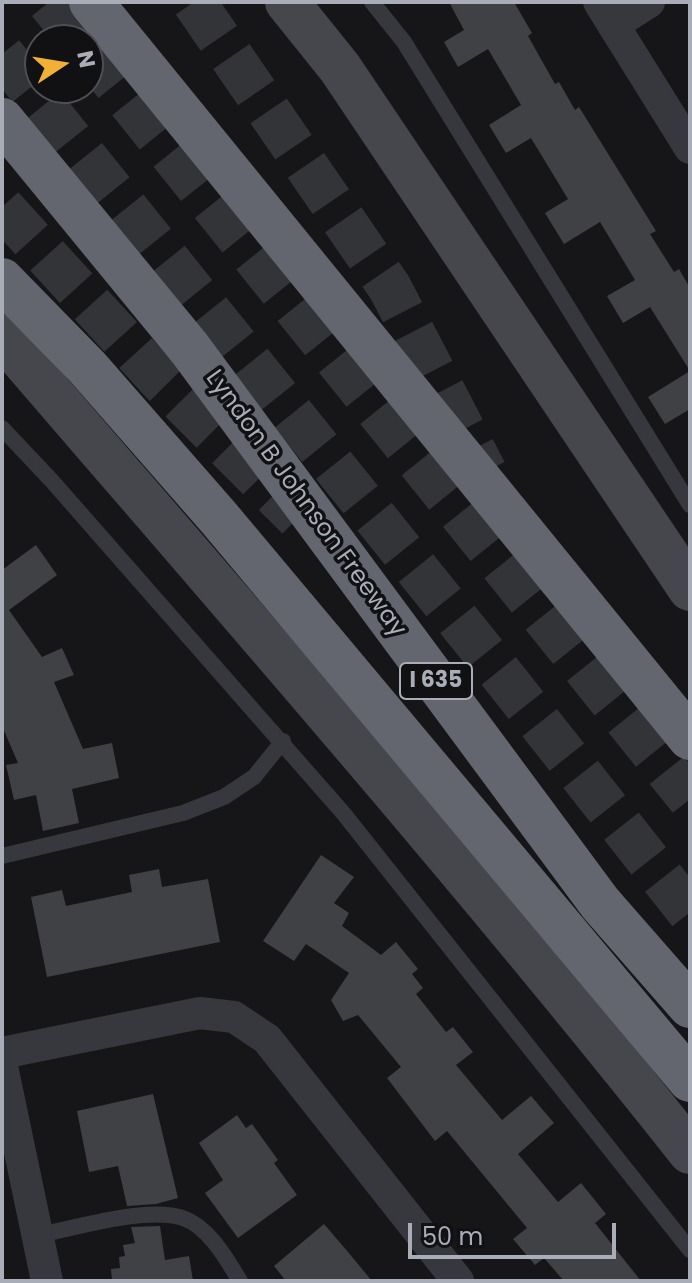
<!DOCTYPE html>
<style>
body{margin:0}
#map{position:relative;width:692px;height:1283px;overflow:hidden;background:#161618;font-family:Poppins,sans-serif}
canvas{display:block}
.frame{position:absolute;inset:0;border:4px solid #a8adb8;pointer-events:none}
.north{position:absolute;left:24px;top:24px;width:80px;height:80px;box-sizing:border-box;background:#111113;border:2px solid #4d4f55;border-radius:50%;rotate:78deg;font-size:22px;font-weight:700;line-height:32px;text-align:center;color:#a8adb8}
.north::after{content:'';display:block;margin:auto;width:28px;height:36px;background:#f2b134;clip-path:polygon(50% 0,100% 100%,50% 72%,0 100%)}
.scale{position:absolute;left:408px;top:1223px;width:208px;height:36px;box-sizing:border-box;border:4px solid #a8adb8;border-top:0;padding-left:10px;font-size:24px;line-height:28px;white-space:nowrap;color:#a8adb8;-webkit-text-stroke:6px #111113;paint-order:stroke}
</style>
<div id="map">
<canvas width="692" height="1283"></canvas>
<div class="frame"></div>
<div class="north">N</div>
<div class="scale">50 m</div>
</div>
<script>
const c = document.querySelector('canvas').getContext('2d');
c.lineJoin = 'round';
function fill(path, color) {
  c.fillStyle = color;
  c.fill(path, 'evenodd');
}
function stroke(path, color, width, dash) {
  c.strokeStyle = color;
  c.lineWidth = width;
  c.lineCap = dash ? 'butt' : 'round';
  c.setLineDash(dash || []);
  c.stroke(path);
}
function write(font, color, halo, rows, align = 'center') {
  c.font = font + ' Poppins,sans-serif';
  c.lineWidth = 7;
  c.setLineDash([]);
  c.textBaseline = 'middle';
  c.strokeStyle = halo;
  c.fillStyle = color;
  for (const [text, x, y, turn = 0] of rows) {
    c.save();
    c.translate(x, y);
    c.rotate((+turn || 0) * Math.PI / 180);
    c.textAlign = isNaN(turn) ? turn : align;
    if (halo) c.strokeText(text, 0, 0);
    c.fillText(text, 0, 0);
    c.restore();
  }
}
const building = new Path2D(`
 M449 2H514L532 33 528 36 555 84 559 82 575 110 579 107 656 231 650 234 674 272 679 269 690 288V371L650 307 623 323 607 296 635 280 600 222 564 244 545 213 568 199 531 138 506 153 489 125 521 105 488 49 458 67 444 42 464 30Z
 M690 371V409L665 424 648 397Z
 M36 545 57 575 9 610 42 657 62 648 74 675 54 682 83 749 112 743 119 778 72 789 79 823 43 831 36 795 14 800 6 765 18 763 2 726V570Z
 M321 855 354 877 334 903 349 913 342 926 381 955 396 942 418 969 412 974 423 988 416 994 446 1032 453 1027 473 1052 456 1065 502 1120 531 1096 554 1123 518 1154 558 1202 581 1183 606 1214 595 1223 641 1281H564L544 1258 535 1265 513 1239 527 1228 447 1131 435 1141 387 1078 401 1067 358 1015 343 1021 331 1000 349 973 306 944 294 961 263 941Z
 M159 869 162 887 208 879 220 942 47 977 31 897 62 890 66 906 132 892 129 875Z
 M153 1094 178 1198 156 1204 127 1206 118 1166 89 1172 77 1111Z
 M237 1115 246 1128 252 1124 278 1160 274 1163 297 1195 238 1238 205 1193 223 1180 199 1143Z
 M324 1224 348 1252 372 1281H286L274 1266Z
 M160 1226 165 1260 189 1256 193 1281H112L111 1269 120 1268 119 1257 125 1256 123 1245 135 1243 131 1227Z`);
const motorwayTunnel = new Path2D(`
 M49 2 80 40
 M194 2 390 288 485 472
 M88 50 690 799
 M2 54 502 675 690 913
 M2 207 160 380 298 518`);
const service = new Path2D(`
 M372 2 404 42 690 505
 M2 428 52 481 344 814 690 1250
 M2 856 183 813 224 797 254 777 283 741
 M38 1235C77 1228 146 1206 183 1218 209 1227 227 1260 240 1281`);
const minor = new Path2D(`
 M599 2 690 148
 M613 25 649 2
 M2 1053 200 1013 234 1017 267 1039 458 1281
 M2 1066 47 1281`);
const secondary = new Path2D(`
 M287 2 340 68 690 589
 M2 336C234 606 469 873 690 1152`);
const motorway = new Path2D(`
 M91 2 690 738
 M2 120 190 349 600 903 690 1006
 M2 280 87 367 219 518 690 1080`);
const shields = [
 [436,681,72]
];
const shieldNames = [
 ["I 635",436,681]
];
const streetNames = [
 ["Lyndon B Johnson Freeway",305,504,54]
];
fill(building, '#404145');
stroke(motorwayTunnel, '#333438', 44, [44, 22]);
stroke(service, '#37383d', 16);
stroke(minor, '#37383d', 32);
stroke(secondary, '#45474d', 44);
stroke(motorway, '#63666e', 44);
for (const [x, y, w] of shields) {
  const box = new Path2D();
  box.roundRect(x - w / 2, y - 18, w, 36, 6);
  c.fillStyle = '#111113';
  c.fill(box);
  stroke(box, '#a8adb8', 2);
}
write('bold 22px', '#a8adb8', null, shieldNames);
write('24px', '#a8adb8', '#111113', streetNames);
</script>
